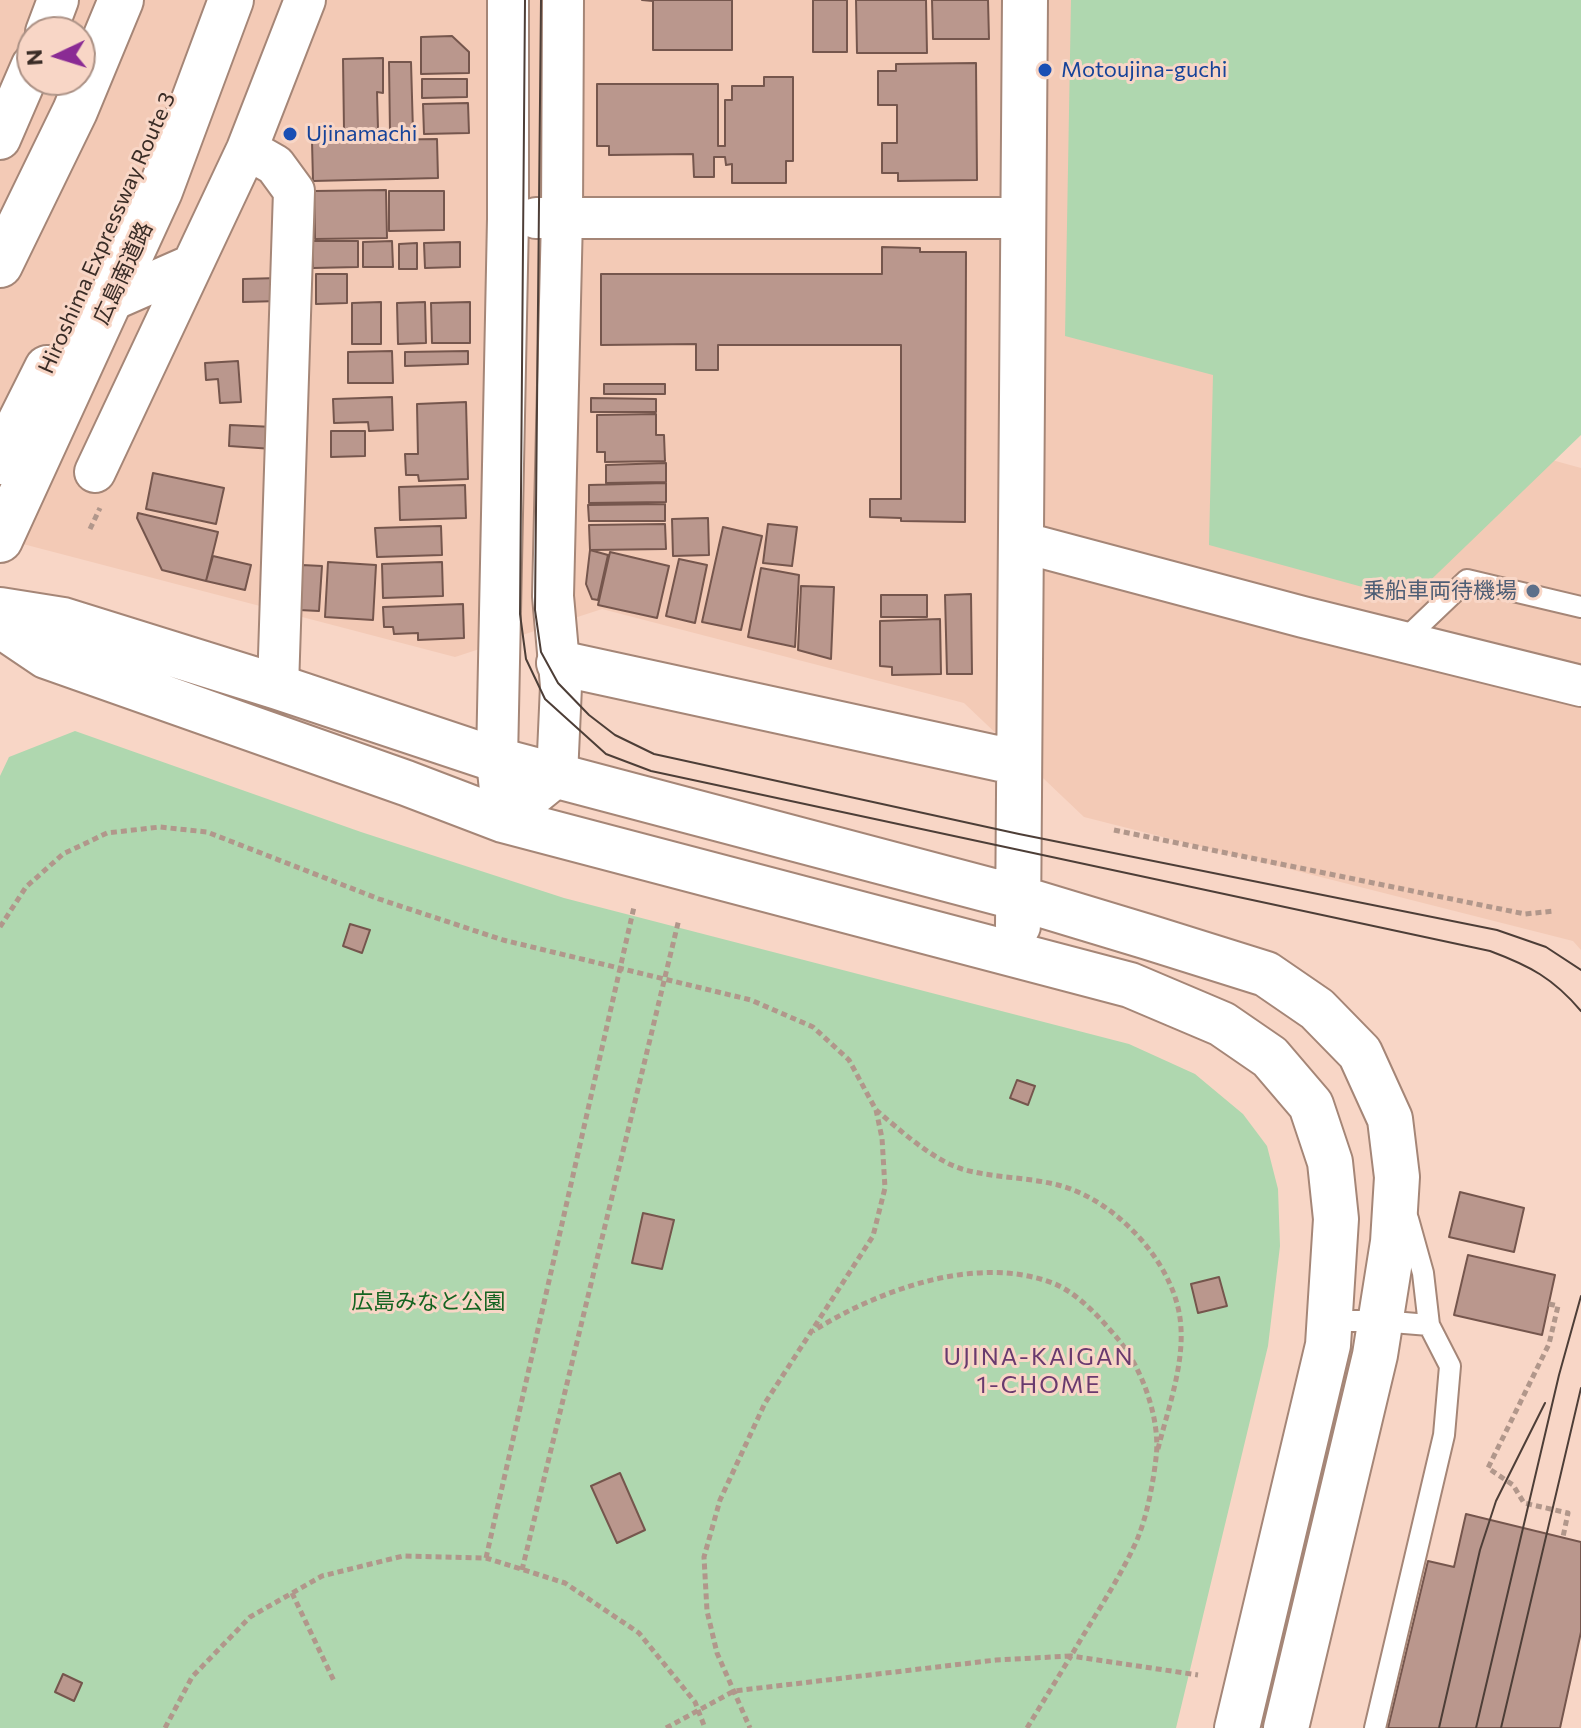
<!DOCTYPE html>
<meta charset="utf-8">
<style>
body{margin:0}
#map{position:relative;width:1581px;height:1728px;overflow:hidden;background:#f8d6c6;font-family:Commissioner,sans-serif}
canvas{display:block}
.north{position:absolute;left:16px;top:16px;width:80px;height:80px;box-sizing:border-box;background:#f8d6c6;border:2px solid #ac9286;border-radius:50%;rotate:266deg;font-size:22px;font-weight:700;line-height:32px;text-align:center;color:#392c26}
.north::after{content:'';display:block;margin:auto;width:28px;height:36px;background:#8a2b94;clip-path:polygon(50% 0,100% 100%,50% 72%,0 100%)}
</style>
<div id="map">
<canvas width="1581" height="1728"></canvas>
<div class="north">N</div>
</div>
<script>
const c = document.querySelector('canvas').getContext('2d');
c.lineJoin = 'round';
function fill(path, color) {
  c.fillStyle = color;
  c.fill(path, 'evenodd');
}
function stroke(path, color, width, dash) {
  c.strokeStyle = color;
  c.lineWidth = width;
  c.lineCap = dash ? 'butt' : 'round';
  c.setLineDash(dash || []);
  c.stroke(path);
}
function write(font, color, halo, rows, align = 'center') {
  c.font = font + ' Commissioner,"Noto Sans JP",sans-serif';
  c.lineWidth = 6;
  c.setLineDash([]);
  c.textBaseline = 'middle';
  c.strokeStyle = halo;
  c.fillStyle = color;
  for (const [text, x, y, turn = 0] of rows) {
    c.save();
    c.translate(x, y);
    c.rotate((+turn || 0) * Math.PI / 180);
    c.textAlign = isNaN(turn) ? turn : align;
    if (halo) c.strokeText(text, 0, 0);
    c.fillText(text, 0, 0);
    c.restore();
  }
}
const built = new Path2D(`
 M0 0H1549L1541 457 1581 468V950L1573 941 1084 817 964 703 602 609 455 657 0 538ZM32 32H80V80H32Z`);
const green = new Path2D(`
 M1071 0H1581V435L1410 600 1209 545 1213 375 1065 336Z
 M75 731 361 832 564 898 1129 1044 1195 1074 1243 1114 1267 1146 1278 1189 1280 1246 1268 1346 1176 1728H0V776L9 757Z`);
const building = new Path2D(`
 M642 0H732V50H653V1Z
 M813 0H847V52H813Z
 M856 0H926L927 53H857Z
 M932 0H988L989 39H933Z
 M452 36 469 52V73L421 74V37Z
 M383 58V93L377 92 378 129 344 130 343 59Z
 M389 62H411L413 132H390Z
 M976 63 977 180 898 181V173H882V143H897V105H878V71H896V64Z
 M764 77H793V161H786V183H732V164L726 165 725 157H714V177H694L693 154 609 155V146H597V84H718V146H725V100H732V86H764Z
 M422 79H467V97L422 98Z
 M468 103 469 133 424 134 423 104Z
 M437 139 438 178 313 181 312 141Z
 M386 190 387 238 315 239 314 191Z
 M389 191H444V230L389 231Z
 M312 241H358V267L313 268Z
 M392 241 393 267H363V242Z
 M460 242V267L425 268 424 243Z
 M417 243V269H399V244Z
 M882 247 920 248V252H966L965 522 901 521V518L870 517V499H901V345H718V370H696V344L601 345V274H882Z
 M316 274H347V303L316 304Z
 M278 278 279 301 243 302V279Z
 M381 302V344H352V303Z
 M425 302 426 343 398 344 397 303Z
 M470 302V343H432L431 303Z
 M392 351 393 383H348V352Z
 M468 351V364L405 366V352Z
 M238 361 241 402 220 403 218 379 206 380 205 363Z
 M604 384H665V394H604Z
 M392 397 393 430 369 431 368 422 334 423 333 399Z
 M591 398 656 399V412H591Z
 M466 402 468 479 419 481 418 475H406L405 454H418L417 404Z
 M656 414V435H664L665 461 605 462V452H597V415Z
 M230 425 274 427 273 449 229 446Z
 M331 431H365V456L331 457Z
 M666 463V482L606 483V465Z
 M153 473 224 488 216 524 146 509Z
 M666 483V502L589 503V485Z
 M465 485 466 518 400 520 399 487Z
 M665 504V521H589L588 505Z
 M138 513 218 532 206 581 162 570 137 518Z
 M708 518 709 555 673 556 672 519Z
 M665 524 666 549 590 550 589 525Z
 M768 524 797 527 792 566 763 563Z
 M441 526 442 555 377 557 375 528Z
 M723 527 762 536 741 630 702 622Z
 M590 550 608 555 598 600 592 599 586 584Z
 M610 552 669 566 657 618 598 605Z
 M213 556 251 565 245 590 206 581Z
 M679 559 707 565 695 623 666 616Z
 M328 562 376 565 373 620 325 617Z
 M442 562 443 596 383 598 382 564Z
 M302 565 322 566 319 611 299 610Z
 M761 568 799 575 795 647 748 637Z
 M801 586 834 587 831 659 798 650Z
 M971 594 972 674H947L945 595Z
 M881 595H927V617H881Z
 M463 604 464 638 418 640V633L394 634 393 627H384L383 607Z
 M940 619 941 674 892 675V667L880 666V621Z
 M350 924 370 930 362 953 343 946Z
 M1017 1080 1035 1086 1028 1105 1010 1098Z
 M1460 1192 1524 1208 1514 1252 1449 1237Z
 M643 1213 674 1220 662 1269 632 1263Z
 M1468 1255 1555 1275 1542 1335 1454 1315Z
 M1219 1277 1227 1306 1198 1313 1191 1284Z
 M620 1473 645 1530 617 1543 591 1486Z
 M1466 1514 1581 1542V1632L1560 1728H1388L1428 1561 1454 1567Z
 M63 1674 82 1683 74 1701 55 1692Z`);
const path = new Path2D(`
 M90 529 100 508
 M1114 830 1525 914 1554 911
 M0 927 26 887 63 854 107 833 160 827 207 832 379 899 503 940 751 1000 813 1027 849 1060 876 1110 882 1138 885 1188 873 1236 765 1403 720 1500 704 1557 707 1611 717 1653 750 1728
 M876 1110C900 1130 931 1159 962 1169 993 1178 1027 1177 1058 1185 1114 1199 1172 1260 1180 1318 1186 1361 1168 1408 1158 1449
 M1549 1304 1558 1306 1549 1344 1488 1468 1513 1485 1524 1503 1568 1513 1563 1537
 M486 1558 634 907
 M522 1570 679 919
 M292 1593 334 1681
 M165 1728 192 1677 250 1617 322 1576 403 1556 486 1558 565 1583 639 1633 695 1702 705 1728
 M666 1728 734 1691 996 1660 1071 1656C1093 1618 1119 1580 1137 1540 1147 1516 1153 1484 1156 1458 1161 1420 1142 1368 1118 1339 1101 1319 1080 1295 1055 1284 978 1253 879 1290 813 1331
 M1027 1728 1071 1656 1198 1675`);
const lane = new Path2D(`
 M1402 642 1467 580 1581 607
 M1329 1321H1380L1429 1325
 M1375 1728 1444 1435 1450 1366 1429 1325 1423 1273 1408 1219`);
const street = new Path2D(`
 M46 32 58 0
 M0 139 32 65
 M247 149 275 165 294 191 278 687
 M536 218H1022
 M110 301 192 265
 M95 472 247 149 305 0
 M1021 542 1303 617 1581 686
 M503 820 557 776 561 686 553 596 562 217 563 0
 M503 820 497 760 508 219V0`);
const secondary = new Path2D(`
 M0 610 63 620 278 687 497 760 1019 898 1148 937 1266 974 1317 1009 1360 1053 1390 1119 1397 1177 1393 1242 1375 1355 1286 1728
 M0 625 46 656 406 783 503 820 1130 985 1222 1024 1270 1057 1311 1105 1330 1162 1336 1219 1328 1345 1237 1728
 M559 663 1019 763
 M1018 926 1025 0`);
const highway = new Path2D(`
 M0 265 75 111 121 0
 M0 462 47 368
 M0 540 160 191 231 0`);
const tram = new Path2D(`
 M525 0 520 614 526 659 545 699 606 754 651 771 1490 951C1530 966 1553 978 1581 1011
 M541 0 535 610 541 652 558 683 589 715 615 735 654 754 1019 834 1497 930 1546 947 1581 970
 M1439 1728 1480 1550 1496 1501 1545 1403
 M1476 1728 1559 1375 1581 1296
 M1501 1728 1581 1388`);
const markers = [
 [1045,70,8,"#1a4fb4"],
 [290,134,8,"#1a4fb4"],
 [1533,591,8,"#5c6f8a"]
];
const transitNames = [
 ["Motoujina-guchi",1061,70],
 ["Ujinamachi",306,134]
];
const streetNames = [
 ["Hiroshima Expressway Route 3",107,233,-66],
 ["広島南道路",123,273,-65]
];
const serviceNames = [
 ["乗船車両待機場",1517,591]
];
const parkNames = [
 ["広島みなと公園",428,1302]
];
const neighbourhoodNames = [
 ["UJINA-KAIGAN",1039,1357],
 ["1-CHOME",1039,1385]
];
fill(built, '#f3cab6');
fill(green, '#afd7af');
fill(building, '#ba978d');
stroke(building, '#75564d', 2);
stroke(lane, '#a58677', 24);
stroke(street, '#a58677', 44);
stroke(secondary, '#a58677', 48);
stroke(highway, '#a58677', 48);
stroke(path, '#b1978b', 5, [6, 4]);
stroke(lane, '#fff', 20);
stroke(street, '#fff', 40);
stroke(secondary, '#fff', 44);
stroke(highway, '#fff', 44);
stroke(tram, '#4d3e37', 2);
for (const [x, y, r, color] of markers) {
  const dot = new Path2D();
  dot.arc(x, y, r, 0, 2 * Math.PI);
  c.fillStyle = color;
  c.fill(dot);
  stroke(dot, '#f8d6c6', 3);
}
write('22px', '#164399', '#f8d6c6', transitNames, 'left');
write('22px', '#392c26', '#f8d6c6', streetNames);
write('22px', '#4e5e75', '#f8d6c6', serviceNames, 'right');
write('22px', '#156421', '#f8d6c6', parkNames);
c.letterSpacing = '2px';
write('24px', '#693a6e', '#f8d6c6', neighbourhoodNames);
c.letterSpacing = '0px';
</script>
